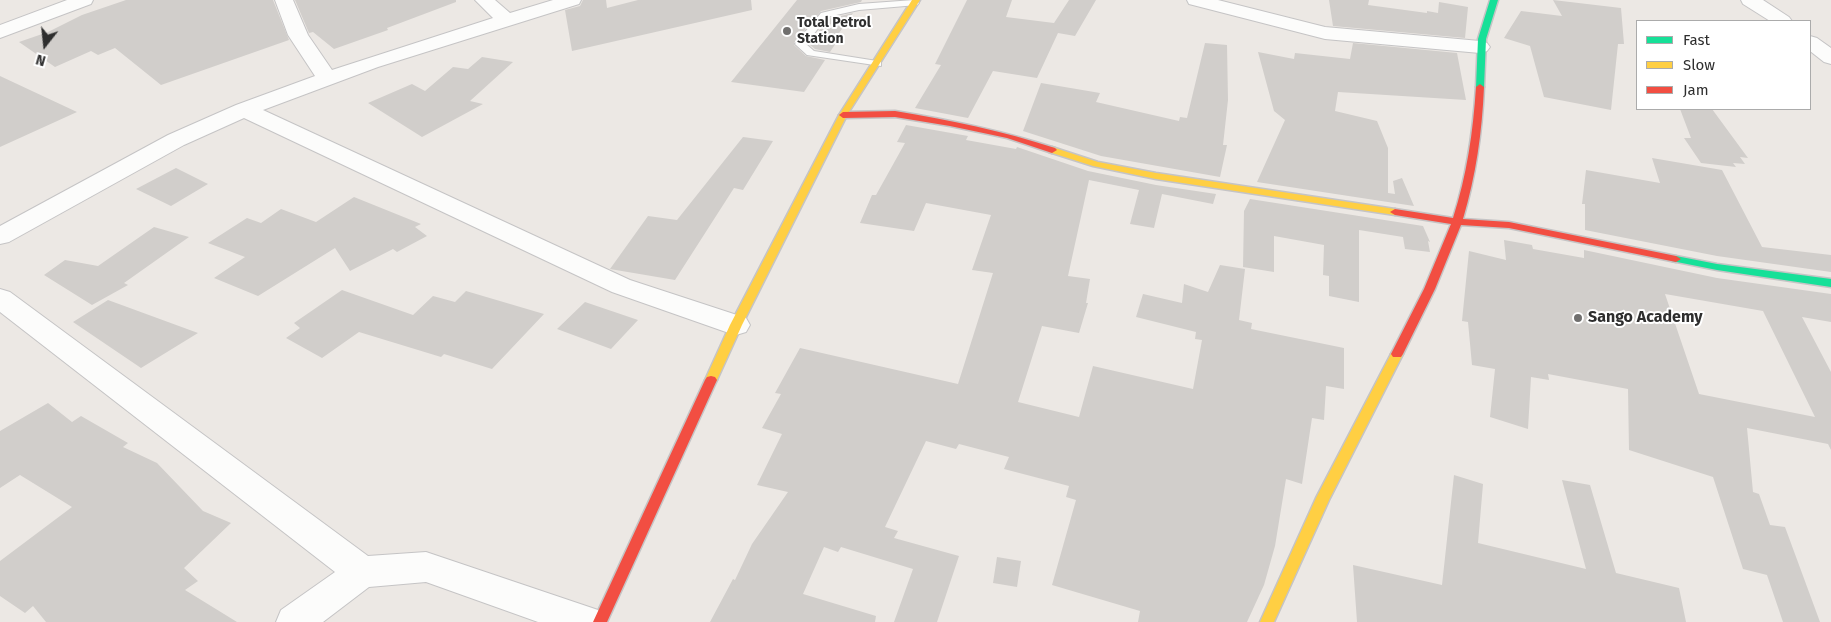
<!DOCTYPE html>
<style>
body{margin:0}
#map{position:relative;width:1831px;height:622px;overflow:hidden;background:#ece8e4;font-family:"Fira Sans",sans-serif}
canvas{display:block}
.legend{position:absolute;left:1636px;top:20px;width:175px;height:90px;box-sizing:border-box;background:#fff;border:1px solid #ababab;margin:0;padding:6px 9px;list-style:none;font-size:15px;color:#2e2e2e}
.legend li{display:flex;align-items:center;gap:10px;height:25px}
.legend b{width:25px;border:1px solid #ababab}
.north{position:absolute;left:20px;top:20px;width:50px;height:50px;-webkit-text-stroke:4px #fff;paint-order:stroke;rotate:196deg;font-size:14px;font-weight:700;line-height:20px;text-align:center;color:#2e2e2e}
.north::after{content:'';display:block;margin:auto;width:18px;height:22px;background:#2e2e2e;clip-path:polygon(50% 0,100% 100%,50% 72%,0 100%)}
</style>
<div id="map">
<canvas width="1831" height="622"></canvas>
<ul class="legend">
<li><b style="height:6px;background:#16e098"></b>Fast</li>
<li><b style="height:6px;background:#ffcf43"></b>Slow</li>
<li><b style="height:6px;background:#f24e42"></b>Jam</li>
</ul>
<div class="north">N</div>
</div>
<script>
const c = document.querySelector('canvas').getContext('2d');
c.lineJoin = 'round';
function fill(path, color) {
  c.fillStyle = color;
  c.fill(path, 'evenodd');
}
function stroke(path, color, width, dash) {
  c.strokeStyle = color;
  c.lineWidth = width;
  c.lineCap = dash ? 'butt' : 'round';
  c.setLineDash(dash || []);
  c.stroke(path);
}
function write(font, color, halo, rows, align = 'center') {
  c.font = font + ' "Fira Sans",sans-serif';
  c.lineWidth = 4;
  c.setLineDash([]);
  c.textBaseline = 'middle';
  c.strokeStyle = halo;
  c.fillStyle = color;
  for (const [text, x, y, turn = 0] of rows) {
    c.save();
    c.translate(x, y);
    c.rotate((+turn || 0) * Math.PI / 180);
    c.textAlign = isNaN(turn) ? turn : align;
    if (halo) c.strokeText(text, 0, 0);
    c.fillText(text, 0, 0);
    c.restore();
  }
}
const building = new Path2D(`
 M126 0H273L289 40 161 85 115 48 98 55 91 51 55 67 19 42 48 32 82 15Z
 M295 0H456V2L387 28 388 30 334 49 313 32 309 33Z
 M583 0H606L607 8 638 0H751L752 10 572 51 565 10 580 6Z
 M797 0H862L861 2 821 11 794 43V45L806 56 825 60 804 92 731 82Z
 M967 0H1012L1006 17 1054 23 1069 0H1096L1075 36 1058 33 1037 78 993 71 968 118 915 108 941 65 935 64Z
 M1329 0H1369L1368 5 1427 13V11L1438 13 1439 2 1468 7 1465 38 1333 26Z
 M1553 0 1621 8 1624 44H1618L1611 110 1544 97 1530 46 1504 38 1521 11 1562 16Z
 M853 13 837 36 840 37 830 52 815 49 809 44 828 19Z
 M1205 43 1227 45 1228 100 1223 145H1227L1220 177 1101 156 1023 131 1041 83 1100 93 1096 102 1179 121 1180 117 1187 118Z
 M1353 43 1457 53 1466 100 1338 92 1335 111 1377 121 1388 148V193L1395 194 1393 181 1402 178 1414 206 1257 182 1285 120 1274 111 1258 52 1294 59 1295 53 1350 59Z
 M482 57 513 62 470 101 483 104 422 137 368 103 412 84 425 91 453 67 468 69Z
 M0 76 77 112 0 147Z
 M1680 109H1712L1748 158 1740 157 1745 164 1733 163 1736 167 1701 163 1684 138H1691Z
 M906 125 968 136 966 140 1016 149 1017 147 1088 171 1156 185 1216 194 1213 204 1162 194 1154 228 1130 224 1139 190 1089 180 1068 276 1090 279 1086 303H1088L1079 333 1042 326 1018 402 1079 417 1093 366 1193 389 1202 340 1195 339 1196 332 1136 317 1143 294 1182 303 1184 284 1208 292 1220 265 1245 269 1239 320 1252 323 1251 329 1344 348V389L1326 386 1324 420 1312 418 1302 484 1286 479 1275 546 1264 585 1247 622H1138L1140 611 1052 585 1076 500 1066 497 1069 486 1004 469 1009 457 959 444 956 449 926 441 885 527 898 531 894 538 959 556 937 622H894L913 569 841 547 838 552 824 547 803 594 876 616 875 622H710L733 579 735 580 752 544 788 492 757 485 782 434 762 428 781 394 775 393 800 348 958 384 993 273 972 270 991 215 926 203 914 231 860 223 872 195H876L905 143 897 142Z
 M743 137 773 141 743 190 734 188 675 280 610 269 648 216 677 220Z
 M1652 158 1722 170 1762 247 1831 255V272L1717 256 1585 230V204H1582L1586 170 1660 183Z
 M176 168 208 184 171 206 136 189Z
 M354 197 421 224 415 227 427 236 397 252 393 249 350 271 335 248 258 296 214 278 245 257 208 243 247 218 261 223 281 209 316 222Z
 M1250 199 1423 226 1430 242 1428 241 1430 252 1405 249 1403 237 1359 230V302L1329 296V276L1323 275 1324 245 1274 236V272L1243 267 1244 211Z
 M154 227 189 237 124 283 128 285 92 305 44 275 65 260 98 266Z
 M1504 240 1532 245 1533 249 1584 258V250L1717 278 1831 294V322L1802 317 1831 372V450L1828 444 1747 428 1753 492 1759 494 1770 525 1785 527 1820 622H1783L1767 575 1743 569 1713 477 1629 450 1628 389 1548 374 1549 380 1531 377 1528 429 1490 417 1495 369 1472 365 1468 322 1462 321 1469 251 1506 260ZM1665 294 1763 311 1815 417 1699 394Z
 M342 290 413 315 433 296 455 302 466 291 544 314 492 369 444 354 441 357 359 332 322 358 286 338 300 328 294 323Z
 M108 300 198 333 141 368 73 322Z
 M585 302 638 320 611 349 557 329Z
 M48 403 72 422 81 416 128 443 123 447 157 463 203 511 231 523 184 568 198 581 185 590 237 622H46L33 606 25 613 0 596V561L72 507 20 475 0 488V431Z
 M1454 475 1483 484 1478 543 1586 569 1562 480 1590 485 1616 573 1679 588 1686 622H1357L1353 565 1442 585Z
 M997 557 1021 561 1017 587 993 583Z`);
const lane = new Path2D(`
 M914 0 919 3 917 5 859 10 827 17 806 44 814 51 877 61 881 62V66L807 55 795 44 821 13 859 4Z`);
const street = new Path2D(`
 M67 0H93L91 4 0 38V25Z
 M275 0H293L308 35 332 70 493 18 475 0H495L510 13 553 0H581L579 4 378 67 263 110 630 280 746 318 750 325 746 332 736 335 726 332 612 292 244 118 184 145 9 242 0 244V226L168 135 236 105 315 76 288 35Z
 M1187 0H1218L1325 27 1480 41 1487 43 1490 47 1487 51 1480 53 1325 39 1189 4Z
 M1741 0H1763L1789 17 1792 21H1770L1743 4Z
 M1810 36 1817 38 1831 48V64L1824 62 1810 51Z
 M0 289 10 292 368 556 426 552 598 610 603 622H538L426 582 369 587 323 622H276L281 610 335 572 0 312Z`);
const fast = new Path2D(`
 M1490 0H1498L1486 39 1484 87 1480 90 1476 87 1478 39Z
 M1676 256 1717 264 1831 279V287L1717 270 1672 261 1671 259 1672 257Z`);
const slow = new Path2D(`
 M912 0H920L847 115 742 325 717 380 715 383H707L705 380 730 325 839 115Z
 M1052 147 1098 162 1156 173 1395 209 1400 212 1395 215 1156 179 1093 166 1049 152V148Z
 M1397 350 1401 351 1403 354 1330 498 1274 622H1260L1316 498 1391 354 1393 351Z`);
const jam = new Path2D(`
 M1480 84 1484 87C1482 133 1476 175 1463 219L1509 222 1676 256 1681 259 1676 262 1509 228 1461 225 1435 289 1403 354 1401 357H1393L1391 354 1424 289 1451 224 1395 215 1390 212 1395 209 1453 218C1467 175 1473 132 1476 87Z
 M895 111C950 120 1003 131 1055 148L1057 150 1052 153 1007 138 950 126 895 117 843 118 839 115 843 112Z
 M711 376 715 377 717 380 607 622H593L705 380 707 377Z`);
const markers = [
 [787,31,5,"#706f6e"],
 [1578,318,5,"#706f6e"]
];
const farPoinames = [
 ["Total Petrol",797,23],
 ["Station",797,39]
];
const poiNames = [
 ["Sango Academy",1588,318]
];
fill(building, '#d1cecb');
stroke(lane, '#c5c4c5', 2);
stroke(street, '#c5c4c5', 2);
stroke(fast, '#c5c4c5', 3);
stroke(slow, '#c5c4c5', 3);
stroke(jam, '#c5c4c5', 3);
fill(lane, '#fcfcfb');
fill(street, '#fcfcfb');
fill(fast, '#16e098');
fill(slow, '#ffcf43');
fill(jam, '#f24e42');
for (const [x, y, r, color] of markers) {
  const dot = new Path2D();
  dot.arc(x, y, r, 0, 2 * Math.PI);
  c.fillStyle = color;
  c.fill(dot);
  stroke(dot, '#fff', 2);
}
write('bold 14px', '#2e2e2e', '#fff', farPoinames, 'left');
write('bold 16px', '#2e2e2e', '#fff', poiNames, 'left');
</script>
